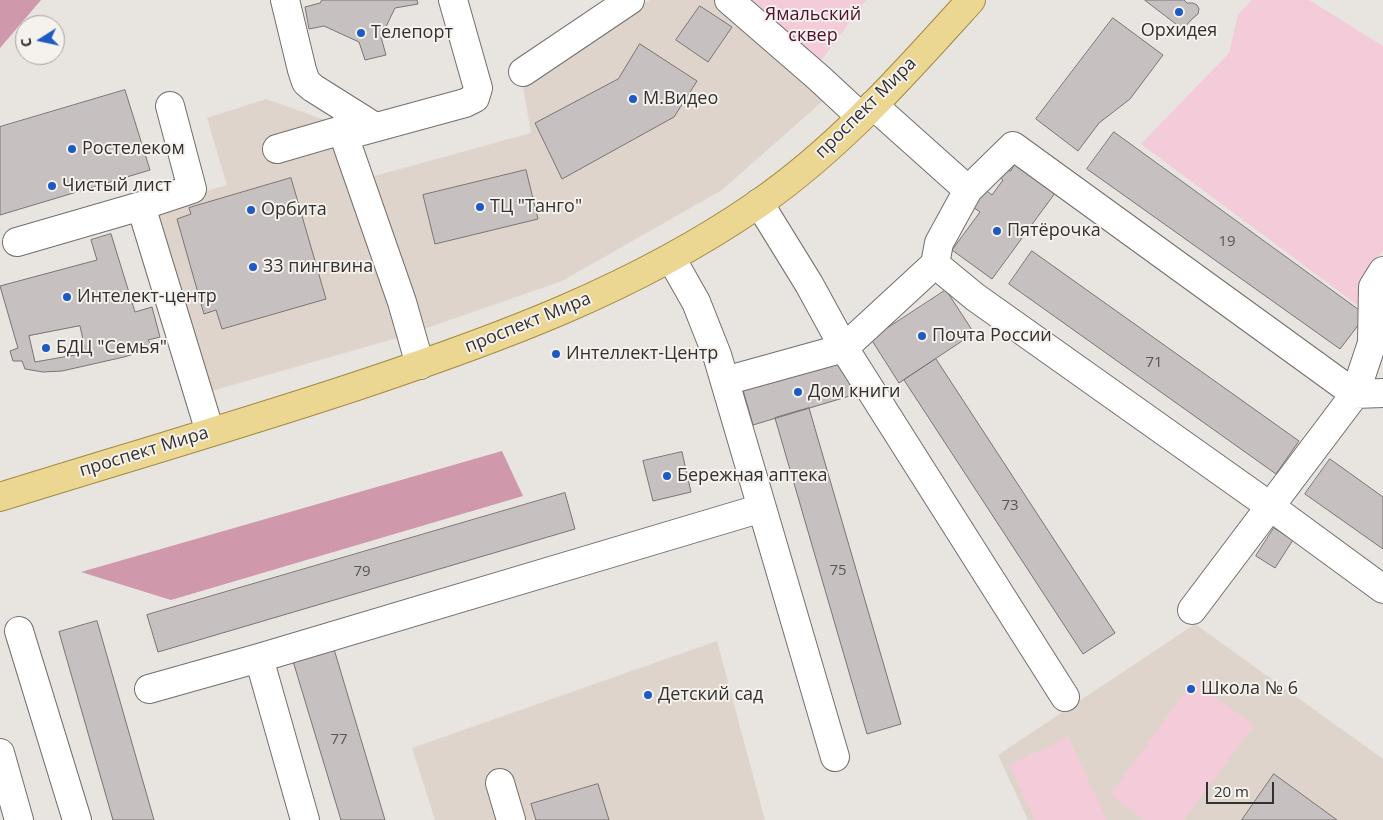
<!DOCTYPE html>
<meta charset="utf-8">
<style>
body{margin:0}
#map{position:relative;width:1383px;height:820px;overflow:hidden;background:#e8e4e0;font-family:"Open Sans",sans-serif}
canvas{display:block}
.north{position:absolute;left:15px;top:15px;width:50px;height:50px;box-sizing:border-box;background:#f5f1ed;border:1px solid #a7a4a1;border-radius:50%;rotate:260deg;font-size:14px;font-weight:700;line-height:20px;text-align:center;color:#333130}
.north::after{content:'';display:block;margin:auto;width:18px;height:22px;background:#1d5ac6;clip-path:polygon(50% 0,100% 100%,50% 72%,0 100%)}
.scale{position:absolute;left:1206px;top:782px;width:68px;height:22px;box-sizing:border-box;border:2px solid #333130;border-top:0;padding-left:6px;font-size:15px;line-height:18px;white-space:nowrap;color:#333130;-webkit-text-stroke:4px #f5f1ed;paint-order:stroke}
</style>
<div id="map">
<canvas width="1383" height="820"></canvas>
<div class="north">С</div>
<div class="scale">20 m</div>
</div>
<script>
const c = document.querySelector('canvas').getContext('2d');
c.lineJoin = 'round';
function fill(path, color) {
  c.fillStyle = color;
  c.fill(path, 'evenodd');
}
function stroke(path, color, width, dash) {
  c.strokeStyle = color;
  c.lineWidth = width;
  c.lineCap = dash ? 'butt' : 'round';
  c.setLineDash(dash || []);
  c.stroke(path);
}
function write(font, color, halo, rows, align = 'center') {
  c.font = font + ' "Open Sans",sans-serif';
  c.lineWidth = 4;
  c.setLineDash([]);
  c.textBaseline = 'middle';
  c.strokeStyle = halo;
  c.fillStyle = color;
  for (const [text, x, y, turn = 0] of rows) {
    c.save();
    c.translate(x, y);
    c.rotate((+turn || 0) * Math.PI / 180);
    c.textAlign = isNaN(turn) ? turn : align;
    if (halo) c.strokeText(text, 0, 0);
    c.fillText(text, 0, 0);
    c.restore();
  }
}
const built = new Path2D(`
 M650 0H715L802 78 824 100 722 190 562 281 404 336 208 392 154 207 227 185 207 118 266 99 348 128 367 178 531 133 522 81Z
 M1195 624 1383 759V820H1028L998 755Z
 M717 641 765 820H435L412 748Z`);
const green = new Path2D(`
 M748 0H866L819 63Z
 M1252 0H1309L1383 46V250L1373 264 1360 307 1141 144 1229 53 1238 15Z
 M1193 681 1254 725 1184 820H1144L1110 795Z
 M1068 737 1107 820H1035L1009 765Z`);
const forest = new Path2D(`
 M0 0H41L0 48Z
 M502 451 523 496 171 600 81 572Z`);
const building = new Path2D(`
 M322 0H417L418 4 395 8 381 37 386 55 365 60 359 42 324 26 309 29 305 7 320 3Z
 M1145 0H1184L1187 3H1193L1197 5 1199 9 1198 14 1192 19 1183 29Z
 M700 6 732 27 708 62 676 40Z
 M1113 18 1163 55 1130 99 1099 123 1078 151 1036 119Z
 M640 44 697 81 674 117 562 179 535 123 618 79Z
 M125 90 150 170 0 215V127Z
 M1114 132 1366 315 1340 349 1087 169Z
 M1018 160 1058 189 992 279 952 250 980 212 970 205 983 188 992 195 1003 180 996 174 1002 165 1010 171Z
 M526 170 538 219 435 244 423 195Z
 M291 178 326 299 222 329 216 310 204 314 177 219 191 214 189 208Z
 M111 234 135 312 152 307 160 337 148 340 153 348 124 357 62 371 43 372 25 369 22 361H13L10 351 18 348 0 286 97 260 91 240Z
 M1032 251 1299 441 1276 474 1009 284Z
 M946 290 974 333 899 383 871 339Z
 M80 326 86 353 35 362 29 336Z
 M936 359 1115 633 1083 654 904 380Z
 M843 360 853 395 753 425 743 390Z
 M809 408 901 724 867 734 775 418Z
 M682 452 691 492 653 501 643 461Z
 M1330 459 1383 497V549L1305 494Z
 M565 493 575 529 158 652 147 615Z
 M1274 528 1293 540 1275 568 1256 556Z
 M97 621 154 820H113L59 632Z
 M334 649 385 820H341L293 661Z
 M1274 774 1337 820H1242Z
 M598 784 609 820H536L531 804Z`);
const minor = new Path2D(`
 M285 0 302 70 306 82 313 88 375 127
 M729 0 819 78 861 117
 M523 72 630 0
 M873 105 968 190
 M170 106 192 189 141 206 210 432
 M344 136 465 103 475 98 478 88 453 0
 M277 149 342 130 402 302 420 365
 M759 203 809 284 844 348 1065 697
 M17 242 141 206
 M935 264 975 297 1271 507 1383 589
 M725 381 844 348 935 264 939 243 968 190 1013 146 1355 394 1383 393
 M762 508 835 757
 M1192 610 1355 394 1372 343 1373 287 1383 271
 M19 631 77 820
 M259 658 305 820
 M149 689 259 658 762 508 717 355 696 302 671 258
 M0 753 19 820
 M500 783 511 820`);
const major = new Path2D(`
 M0 497C119 460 239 425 357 386 498 339 635 289 758 204 839 148 905 73 971 0`);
const markers = [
 [1179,12,5,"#1d5ac6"],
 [361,33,5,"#1d5ac6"],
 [633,99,5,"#1d5ac6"],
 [72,149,5,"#1d5ac6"],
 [52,186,5,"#1d5ac6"],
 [480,207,5,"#1d5ac6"],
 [251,210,5,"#1d5ac6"],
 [997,231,5,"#1d5ac6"],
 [253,267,5,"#1d5ac6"],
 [67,297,5,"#1d5ac6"],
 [922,336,5,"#1d5ac6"],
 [46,348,5,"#1d5ac6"],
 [556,354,5,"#1d5ac6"],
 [798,392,5,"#1d5ac6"],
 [667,476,5,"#1d5ac6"],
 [1191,689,5,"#1d5ac6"],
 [648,695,5,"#1d5ac6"]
];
const numberNames = [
 ["19",1227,242],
 ["71",1154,363],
 ["73",1010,506],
 ["75",838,571],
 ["79",362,572],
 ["77",339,740]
];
const parkNames = [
 ["Ямальский",813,15],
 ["сквер",813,36]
];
const poiNames = [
 ["Орхидея",1179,31,"center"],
 ["Телепорт",371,33],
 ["М.Видео",643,99],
 ["Ростелеком",82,149],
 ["Чистый лист",62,186],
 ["ТЦ \"Танго\"",490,207],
 ["Орбита",261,210],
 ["Пятёрочка",1007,231],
 ["33 пингвина",263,267],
 ["Интелект-центр",77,297],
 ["Почта России",932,336],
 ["БДЦ \"Семья\"",56,348],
 ["Интеллект-Центр",566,354],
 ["Дом книги",808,392],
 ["Бережная аптека",677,476],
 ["Школа № 6",1201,689],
 ["Детский сад",658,695]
];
const streetNames = [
 ["проспект Мира",866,108,-45],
 ["проспект Мира",528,323,-22],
 ["проспект Мира",144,452,-17]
];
fill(built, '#dfd4cc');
fill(green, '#f4cbd8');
fill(forest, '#cf98ab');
fill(building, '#c6c1c0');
stroke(building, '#7a7473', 1);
stroke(minor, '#736f6c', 30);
stroke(major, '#a28b40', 30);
stroke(minor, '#fff', 28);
stroke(major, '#ebd792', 28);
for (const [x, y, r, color] of markers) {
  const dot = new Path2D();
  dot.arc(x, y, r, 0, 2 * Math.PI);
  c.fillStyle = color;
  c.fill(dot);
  stroke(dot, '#f5f1ed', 2);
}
write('15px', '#585554', null, numberNames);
write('18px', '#500f2e', '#f5f1ed', parkNames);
write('18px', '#333130', '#f5f1ed', poiNames, 'left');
write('18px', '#333130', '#f5f1ed', streetNames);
</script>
